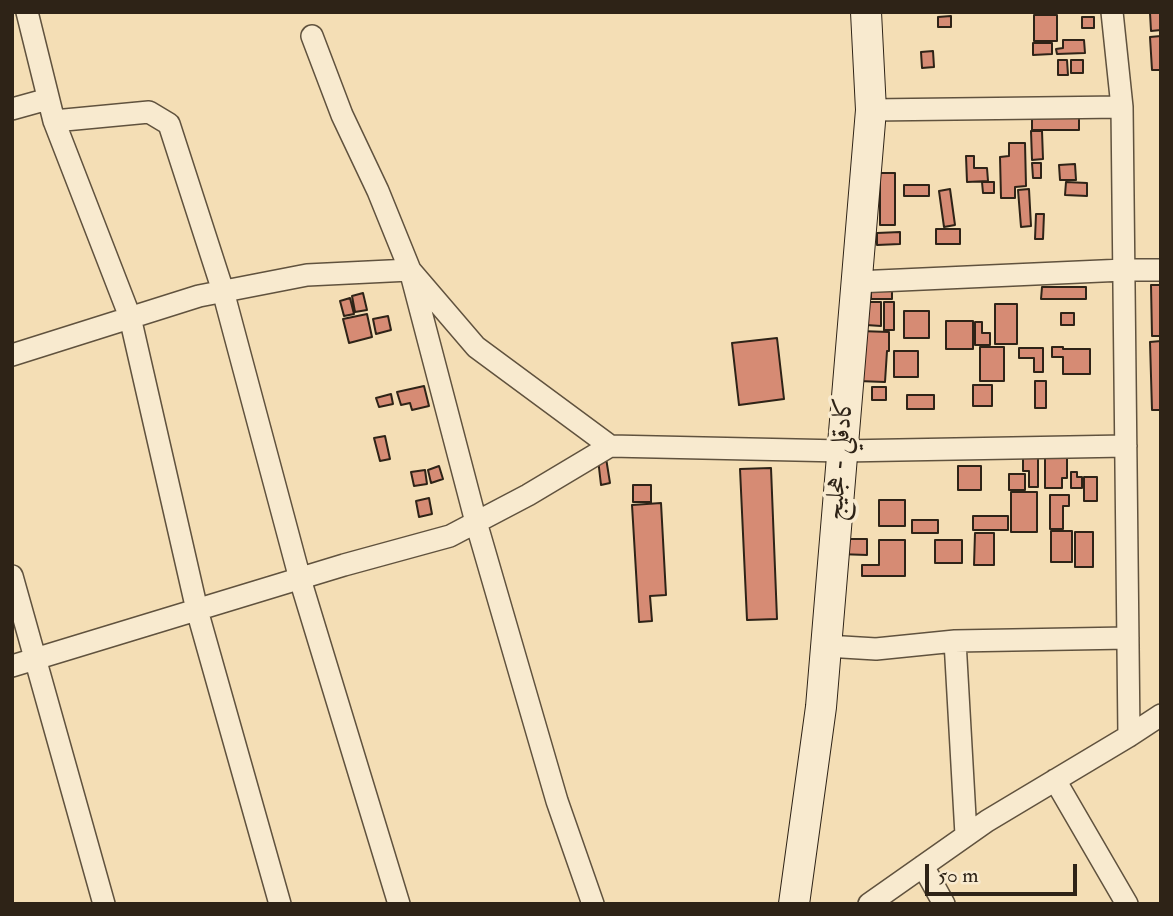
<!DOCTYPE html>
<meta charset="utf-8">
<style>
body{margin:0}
#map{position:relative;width:1173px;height:916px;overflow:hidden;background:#f4deb5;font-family:"IM FELL Double Pica",serif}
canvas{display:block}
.frame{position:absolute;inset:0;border:14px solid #2e2317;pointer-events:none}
.scale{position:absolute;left:925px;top:864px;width:152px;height:32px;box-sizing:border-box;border:4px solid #2e2317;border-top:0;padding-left:9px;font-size:21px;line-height:24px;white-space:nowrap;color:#2e2317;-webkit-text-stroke:5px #f8eacf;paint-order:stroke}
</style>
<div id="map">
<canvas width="1173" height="916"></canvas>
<div class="frame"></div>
<div class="scale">50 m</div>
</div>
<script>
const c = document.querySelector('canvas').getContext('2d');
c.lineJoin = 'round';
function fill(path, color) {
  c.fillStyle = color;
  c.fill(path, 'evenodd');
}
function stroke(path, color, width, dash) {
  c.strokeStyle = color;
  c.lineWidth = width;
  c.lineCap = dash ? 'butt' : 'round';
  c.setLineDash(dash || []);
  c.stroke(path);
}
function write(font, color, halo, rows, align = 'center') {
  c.font = font + ' "IM FELL Double Pica",Amiri,serif';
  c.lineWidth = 7;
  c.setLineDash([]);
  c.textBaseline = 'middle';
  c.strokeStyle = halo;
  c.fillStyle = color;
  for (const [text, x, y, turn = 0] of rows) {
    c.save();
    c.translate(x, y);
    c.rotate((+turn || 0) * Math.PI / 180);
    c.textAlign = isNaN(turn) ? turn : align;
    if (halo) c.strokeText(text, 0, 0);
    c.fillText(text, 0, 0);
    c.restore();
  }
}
const building = new Path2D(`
 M1161 12V30L1151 31 1150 13Z
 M1034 15H1057V41H1034Z
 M951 16V27H938V17Z
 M1082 17H1094V28H1082Z
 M1161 36V70H1152L1150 37Z
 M1063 40H1084L1085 53 1057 54 1056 49 1063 48Z
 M1033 43H1052V54L1033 55Z
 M933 51 934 67 922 68 921 52Z
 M1058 60H1067L1068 75H1058Z
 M1071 60H1083V73H1071Z
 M1032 117H1079V130H1032Z
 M1031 131H1042L1043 159 1032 160Z
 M1009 143H1025L1026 186 1015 187V198H1001L1000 157 1009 156Z
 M966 156H974V168H987L988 181 967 182Z
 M1032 163H1041V178H1033Z
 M1075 164 1076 180H1060L1059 165Z
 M880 173H895V225H880Z
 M982 182H994V193H983Z
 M1066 182 1087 183V196L1065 195Z
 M904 185H929V196H904Z
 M950 189 955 225 944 227 939 191Z
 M1029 189 1031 226 1021 227 1018 190Z
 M1036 214H1044L1043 239H1035Z
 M936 229H960V244H936Z
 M900 232V244L877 245V233Z
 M1151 285H1161V336H1152Z
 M871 286H892V299H871Z
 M1042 287H1086V299H1041Z
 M363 293 367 310 355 312 352 296Z
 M350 298 354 314 344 316 340 301Z
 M866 302H881V326L866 325Z
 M884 302H894V330H884Z
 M995 304H1017V344H995Z
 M904 311H929V338H904Z
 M1061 313H1074V325H1061Z
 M367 314 372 337 349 343 343 319Z
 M388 316 391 330 376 334 373 319Z
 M946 321H973V349H946Z
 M975 322H982V333H990V345H975Z
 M860 331 889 332V351H887L885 382 858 381Z
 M777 338 784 399 739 405 732 343Z
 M1161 341V410H1152L1150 342Z
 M980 347H1004V381H980Z
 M1052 347H1063V349H1090V374H1063V357H1052Z
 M1019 348H1043V372H1034V358H1019Z
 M894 351H918V377H894Z
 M1035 381H1046V408H1035Z
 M973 385H992V406H973Z
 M424 386 429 406 412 410 410 403 401 405 397 392Z
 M872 387H886V400H872Z
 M391 394 393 404 379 407 376 398Z
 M907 395H934V409H907Z
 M385 436 390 459 380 461 374 438Z
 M1023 454H1038V487H1029V471H1023Z
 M1045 456H1067V478H1062V488H1045Z
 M606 458 610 483 601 485 598 459Z
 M439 466 443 479 431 483 428 470Z
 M958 466H981V490H958Z
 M771 468 777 619 747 620 740 469Z
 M425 470 427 484 414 486 411 472Z
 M1071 472H1077V477H1082V488H1071Z
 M1009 474H1025V490H1009Z
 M1084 477H1097V501H1084Z
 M633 485H651V502H633Z
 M1011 492H1037V532H1011Z
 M1050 495H1069V506H1063V529H1050Z
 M429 498 432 514 419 517 416 501Z
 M879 500H905V526H879Z
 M661 503 666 595 650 596 652 621 639 622 632 505Z
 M973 516H1008V530H973Z
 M912 520H938V533H912Z
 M1051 531H1072V562H1051Z
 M1075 532H1093V567H1075Z
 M975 533H994V565H974Z
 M838 539H867V555L838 554Z
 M879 540H905V576H862V565H879Z
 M935 540H962V563H935Z`);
const street = new Path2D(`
 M27 12 54 121 130 317 197 610 280 904
 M1112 12 1122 107 1129 736
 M312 36 342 115 378 191 410 270 476 522 557 801 593 904
 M12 109 48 99
 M871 110 1122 107
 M54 121 149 112 169 124 223 291 300 579 399 904
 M856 282 1124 270H1161
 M12 355 199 296 307 275 410 270 476 347 610 446 842 451 1126 446
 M12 576 104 904
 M955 641 966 835
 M826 646 876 649 955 641 1128 638
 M12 666 344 565 450 536 528 495 610 446
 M1055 780 1127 904
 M923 866 944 904
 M869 904 987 821 1129 736 1161 715`);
const secondary = new Path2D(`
 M794 904 821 707 871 110 866 12`);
const streetNames = [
 ["كادقلي - هجليج",841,459,-85]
];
fill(building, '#d68b74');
stroke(building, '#2e2317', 2);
stroke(street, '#60523e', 24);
stroke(secondary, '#2e2317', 32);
stroke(street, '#f8eacf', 21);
stroke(secondary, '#f8eacf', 30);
write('26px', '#2e2317', '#f8eacf', streetNames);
</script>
